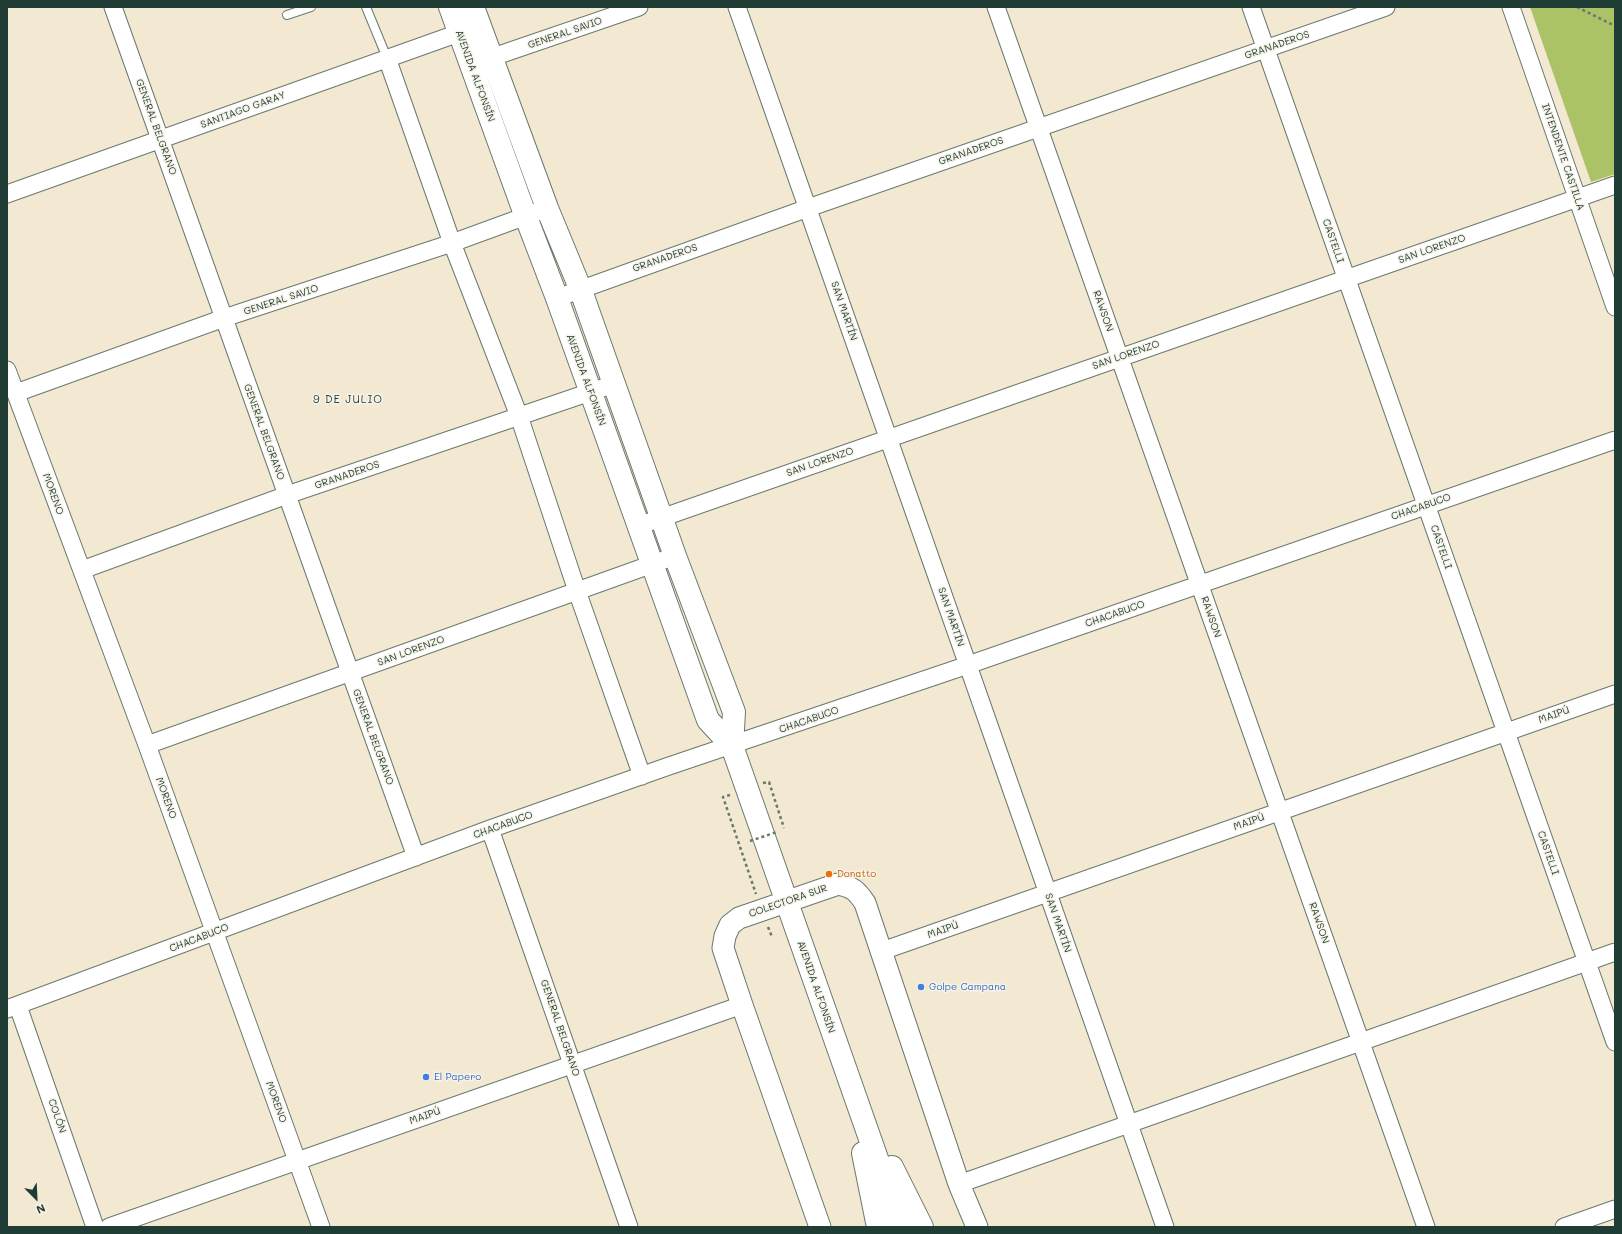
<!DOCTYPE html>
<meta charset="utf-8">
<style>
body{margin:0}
#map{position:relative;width:1622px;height:1234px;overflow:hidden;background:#f3e8d2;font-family:Mali,sans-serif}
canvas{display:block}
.frame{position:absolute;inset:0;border:8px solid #1f3d34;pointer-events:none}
.north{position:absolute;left:16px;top:1178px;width:40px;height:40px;-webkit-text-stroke:3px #f7f3e8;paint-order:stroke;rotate:156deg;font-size:11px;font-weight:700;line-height:16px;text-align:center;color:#1f3d34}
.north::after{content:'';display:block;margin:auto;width:14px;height:18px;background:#1f3d34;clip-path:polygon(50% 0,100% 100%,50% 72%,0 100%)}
</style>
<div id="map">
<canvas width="1622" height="1234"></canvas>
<div class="frame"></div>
<div class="north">N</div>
</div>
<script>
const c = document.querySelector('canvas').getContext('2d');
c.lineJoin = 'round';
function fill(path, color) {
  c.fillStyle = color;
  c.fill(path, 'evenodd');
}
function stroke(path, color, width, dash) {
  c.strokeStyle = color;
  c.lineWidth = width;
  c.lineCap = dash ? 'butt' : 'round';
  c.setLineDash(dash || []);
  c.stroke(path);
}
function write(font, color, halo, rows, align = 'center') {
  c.font = font + ' Mali,sans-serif';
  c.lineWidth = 3;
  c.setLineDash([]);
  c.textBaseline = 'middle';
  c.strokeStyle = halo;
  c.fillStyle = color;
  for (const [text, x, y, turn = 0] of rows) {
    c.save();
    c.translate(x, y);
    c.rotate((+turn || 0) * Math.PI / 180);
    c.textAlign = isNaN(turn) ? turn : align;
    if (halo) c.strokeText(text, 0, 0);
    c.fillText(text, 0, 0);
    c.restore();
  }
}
const green = new Path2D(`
 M1530 7H1615V174L1591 182Z`);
const path = new Path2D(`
 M1577 7 1615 26
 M763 783 769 782 784 828
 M730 795 723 797 756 894
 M768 927 772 937`);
const service = new Path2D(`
 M366 7 387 58
 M287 15 311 7`);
const minor = new Path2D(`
 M113 7 416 857
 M737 7 1165 1227
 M996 7 1426 1227
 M1251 7 1615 1042
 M1511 7 1615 307
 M387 58 452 243 519 416 577 591 642 776
 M490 58 639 7
 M7 194 470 29
 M557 298 808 208 1386 7
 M7 370 147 745 321 1227
 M16 393 224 318 452 243 537 212
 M638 526 1615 185
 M82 570 287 495 614 384
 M147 745 675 556
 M490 829 629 1227
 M882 951 1615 694
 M18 1006 95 1227
 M7 1009 490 829 669 766 968 665 1615 440
 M959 1184 1615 952
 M109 1227 742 1005
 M1564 1227 1615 1209`);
const tertiary = new Path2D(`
 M820 1227 742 1005 723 948 725 936 730 925 739 918 838 884C853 887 857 891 865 903L959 1184 977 1227`);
const secondary = new Path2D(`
 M450 7 526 217 557 298 708 720 732 746
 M473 7 547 208 580 288 675 556 734 712 732 746 901 1227
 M863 1153 878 1227
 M892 1167 922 1227`);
const pathBridge = new Path2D(`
 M750 841 777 832`);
const markers = [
 [829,874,4,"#e8710a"],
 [921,987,4,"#3f7fe0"],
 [426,1077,4,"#3f7fe0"]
];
const streetNames = [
 ["GENERAL SAVIO",565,33,-19],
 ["GRANADEROS",1277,45,-19],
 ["AVENIDA ALFONSÍN",475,76,70],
 ["SANTIAGO GARAY",243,110,-20],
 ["GENERAL BELGRANO",156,127,70],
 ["GRANADEROS",971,151,-19],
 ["INTENDENTE CASTILLA",1563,157,71],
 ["CASTELLI",1333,241,71],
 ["SAN LORENZO",1432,249,-19],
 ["GRANADEROS",665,258,-19],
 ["GENERAL SAVIO",281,300,-18],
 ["SAN MARTÍN",844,311,71],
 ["RAWSON",1103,311,71],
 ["SAN LORENZO",1126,355,-19],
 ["AVENIDA ALFONSÍN",586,380,70],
 ["GENERAL BELGRANO",264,432,70],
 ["SAN LORENZO",820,462,-19],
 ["GRANADEROS",347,475,-19],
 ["MORENO",53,494,70],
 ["CHACABUCO",1421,507,-19],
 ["CASTELLI",1441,547,71],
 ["CHACABUCO",1115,614,-19],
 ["SAN MARTÍN",951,617,71],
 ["RAWSON",1211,617,71],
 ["SAN LORENZO",411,651,-20],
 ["MAIPÚ",1554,715,-19],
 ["CHACABUCO",809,720,-19],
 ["GENERAL BELGRANO",373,737,70],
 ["MORENO",166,798,70],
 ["MAIPÚ",1249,822,-19],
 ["CHACABUCO",503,825,-20],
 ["CASTELLI",1548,853,71],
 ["COLECTORA SUR",788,901,-19],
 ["SAN MARTÍN",1058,923,71],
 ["RAWSON",1319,923,71],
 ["MAIPÚ",943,930,-19],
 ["CHACABUCO",199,938,-21],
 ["AVENIDA ALFONSÍN",816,987,71],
 ["GENERAL BELGRANO",560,1028,71],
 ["MORENO",276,1102,70],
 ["COLÓN",57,1116,71],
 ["MAIPÚ",425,1116,-19]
];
const foodNames = [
 ["Donatto",837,874]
];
const shopNames = [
 ["Golpe Campana",929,987],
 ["El Papero",434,1077]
];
const neighbourhoodNames = [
 ["9 DE JULIO",348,400]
];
fill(green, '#abc267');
stroke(service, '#69796b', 10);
stroke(minor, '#69796b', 19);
stroke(tertiary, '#69796b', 23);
stroke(secondary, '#69796b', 24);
stroke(path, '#69796b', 2.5, [3, 3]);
stroke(service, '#fff', 8);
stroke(minor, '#fff', 17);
stroke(tertiary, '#fff', 21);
stroke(secondary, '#fff', 22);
stroke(pathBridge, '#69796b', 2.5, [3, 3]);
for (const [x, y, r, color] of markers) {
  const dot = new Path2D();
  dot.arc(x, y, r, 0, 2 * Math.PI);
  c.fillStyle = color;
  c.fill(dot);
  stroke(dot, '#f7f3e8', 1.5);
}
write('10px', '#1f3d34', '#f7f3e8', streetNames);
write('10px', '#c56008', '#f7f3e8', foodNames, 'left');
write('10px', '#366cbe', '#f7f3e8', shopNames, 'left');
c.letterSpacing = '1px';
write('11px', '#1f3d34', '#f7f3e8', neighbourhoodNames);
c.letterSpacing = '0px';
</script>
